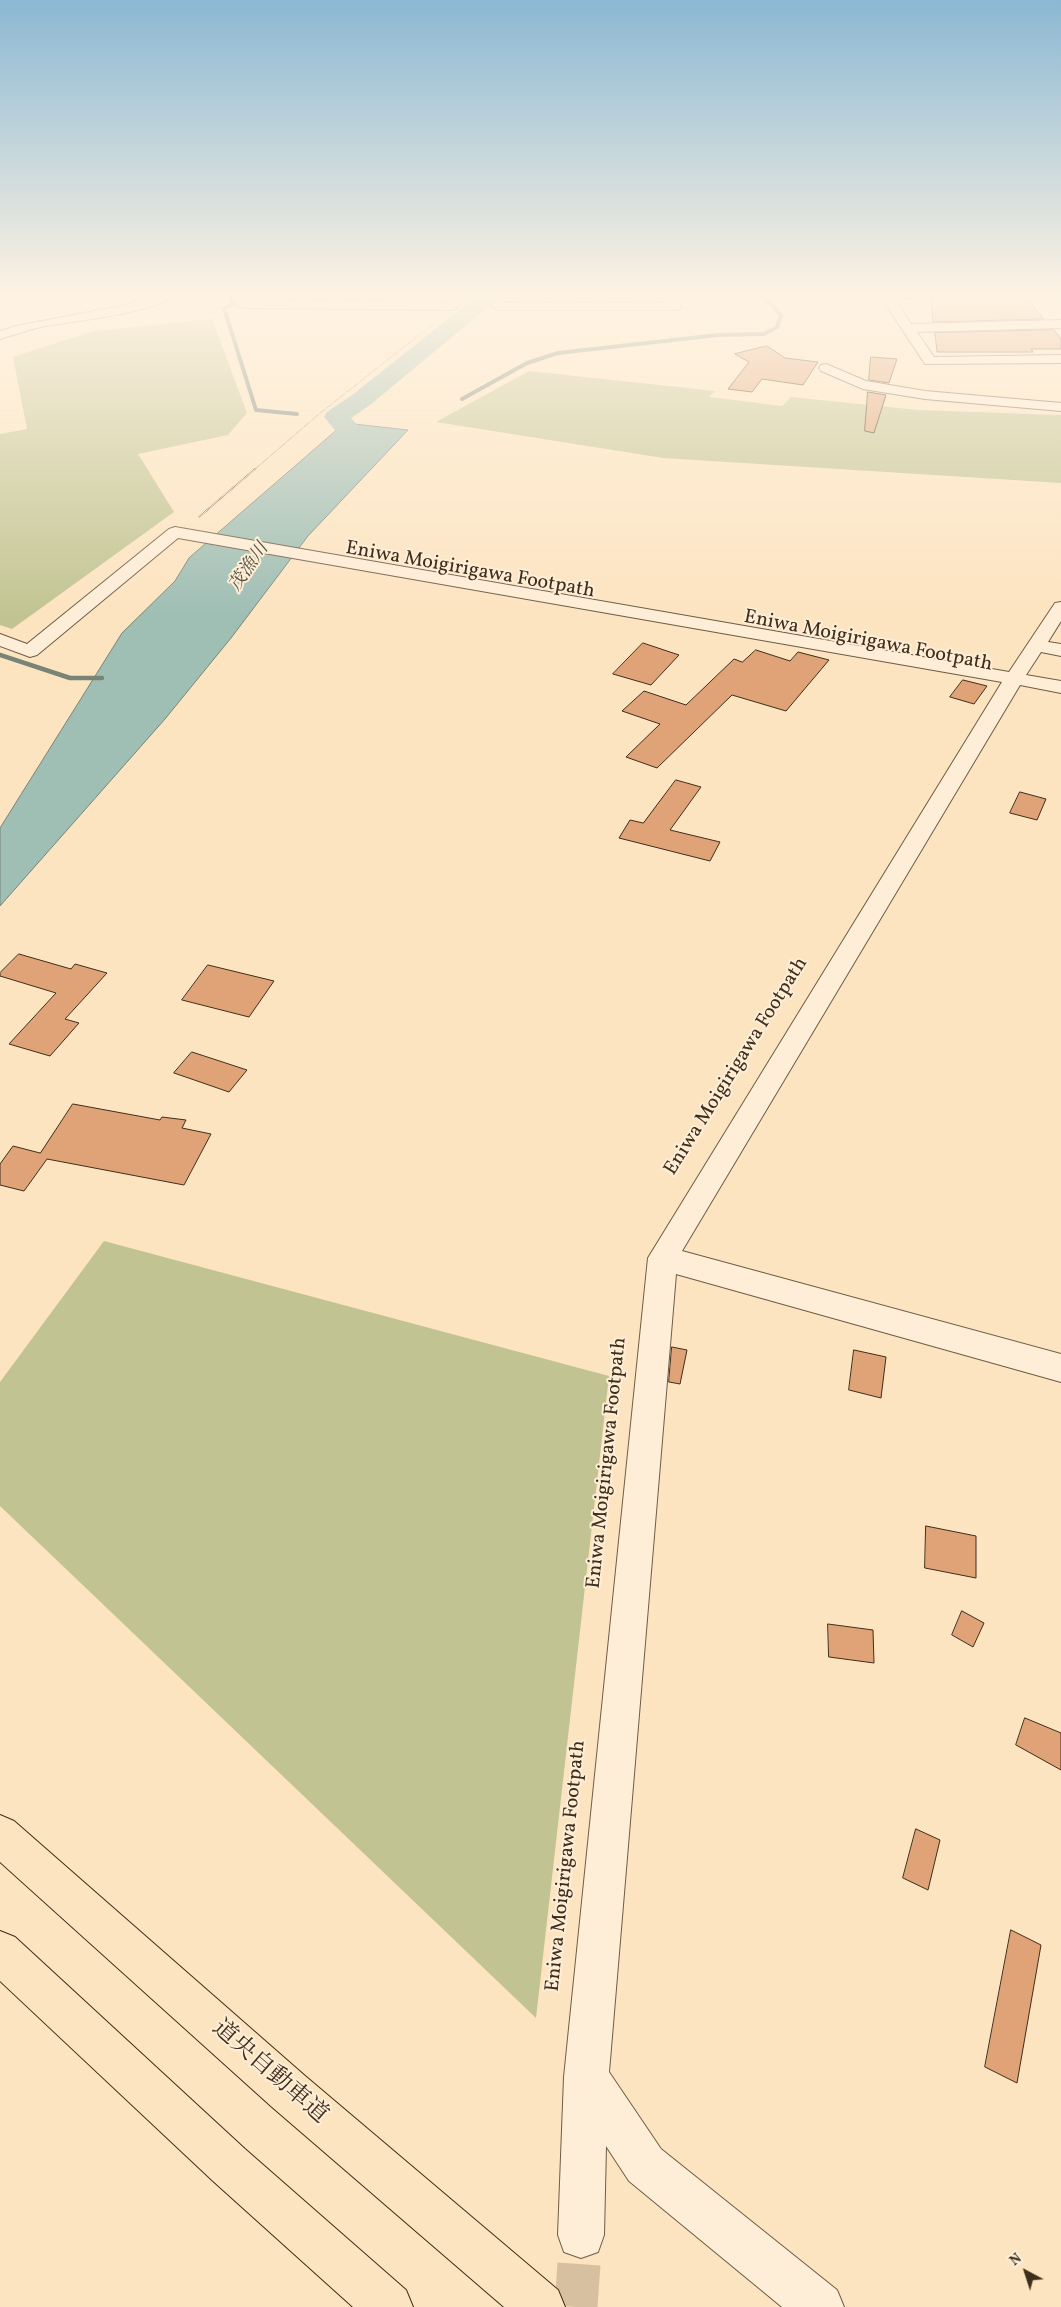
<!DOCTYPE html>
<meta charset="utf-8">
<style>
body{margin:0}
#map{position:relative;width:1061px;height:2307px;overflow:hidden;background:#fde4c1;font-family:Vollkorn,serif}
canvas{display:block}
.north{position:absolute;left:1001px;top:2247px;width:50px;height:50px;-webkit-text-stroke:4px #feedd7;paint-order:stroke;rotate:320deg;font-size:14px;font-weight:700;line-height:20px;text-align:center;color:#3e2e1a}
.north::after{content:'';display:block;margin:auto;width:18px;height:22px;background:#3e2e1a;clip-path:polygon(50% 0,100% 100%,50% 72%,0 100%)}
</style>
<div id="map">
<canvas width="1061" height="2307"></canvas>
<div class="north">N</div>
</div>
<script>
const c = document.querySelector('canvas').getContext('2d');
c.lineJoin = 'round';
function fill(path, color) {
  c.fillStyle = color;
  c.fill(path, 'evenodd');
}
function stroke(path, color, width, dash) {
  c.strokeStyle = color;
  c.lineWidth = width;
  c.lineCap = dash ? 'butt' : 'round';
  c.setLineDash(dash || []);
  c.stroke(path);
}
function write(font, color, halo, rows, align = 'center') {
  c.font = font + ' Vollkorn,"Noto Serif JP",serif';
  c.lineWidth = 4;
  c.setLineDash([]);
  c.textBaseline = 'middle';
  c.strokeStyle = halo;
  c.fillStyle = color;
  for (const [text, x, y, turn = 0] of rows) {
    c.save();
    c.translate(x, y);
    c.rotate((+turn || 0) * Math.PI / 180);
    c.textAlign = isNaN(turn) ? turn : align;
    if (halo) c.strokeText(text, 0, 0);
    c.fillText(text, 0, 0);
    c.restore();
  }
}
const green = new Path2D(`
 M212 319 247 413 228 435 138 454 174 512 12 629 0 625V434L27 429 13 357 93 331Z
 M529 371 715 391 709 397 782 406 791 397 918 410 1061 415V483L663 458 436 422Z
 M104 1241 609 1376 536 2018 0 1506V1382Z`);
const water = new Path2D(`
 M345 423 408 430 308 536 231 638 165 719 0 906V828L122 633 175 581 189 558Z`);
const streamFar1 = new Path2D(`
 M229 293 234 304 224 308 256 410 297 414
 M462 399 527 363 558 353 718 335 764 334 777 327 781 316 774 307 756 293`);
const stream = new Path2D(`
 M0 655 70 678H102`);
const river = new Path2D(`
 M481 293H505L370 405 351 418 373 443C361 460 345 483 324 478L320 472 346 443 324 417 327 412 352 395Z`);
const building = new Path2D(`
 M994 297H1026L1044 319 933 322 931 300Z
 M1054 330 1061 339V349H1031L1033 352H937L935 333Z
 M767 346 785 358 818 362 803 385 762 379 752 392 728 389 749 362 735 354Z
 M871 357 897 359 889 383 869 380Z
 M868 392 886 395 874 433 865 431Z
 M643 643 679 655 651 685 613 674Z
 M756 650 790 661 798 652 829 660 786 711 732 695 657 768 626 757 660 724 622 711 644 691 686 705 734 659 742 662Z
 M963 680 987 686 974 704 950 697Z
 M676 780 701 787 670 830 720 842 710 861 619 838 630 820 643 823Z
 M1020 792 1046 799 1037 820 1010 813Z
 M19 954 71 969 75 964 107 973 65 1019 79 1023 50 1056 9 1044 56 993 0 976V973Z
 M208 965 274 981 249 1017 182 1000Z
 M192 1052 247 1070 229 1092 174 1073Z
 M73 1104 160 1120 162 1117 186 1120 182 1128 211 1134 184 1185 47 1159 24 1191 0 1185V1164L13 1146 40 1153Z
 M672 1347 687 1350 680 1384 669 1382Z
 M854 1350 886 1357 881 1398 849 1390Z
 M926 1526 976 1536V1578L925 1568Z
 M962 1611 984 1623 973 1647 952 1635Z
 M828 1624 873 1630 874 1663 829 1657Z
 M1025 1718 1061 1733V1770L1016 1745Z
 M916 1829 940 1840 928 1890 903 1878Z
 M1011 1930 1041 1945 1017 2083 985 2067Z`);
const minorTunnel = new Path2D(`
 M576 2307 581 2235`);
const pathFar1 = new Path2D(`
 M671 342 672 337
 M254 470 319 414 433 324`);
const path = new Path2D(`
 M199 517 256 468`);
const minor = new Path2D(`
 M160 293H176C158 314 70 321 41 327 27 330 14 335 0 339V331L16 326 126 305Z
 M232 293H244L247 300 448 302 459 293H472L455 309 451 310 245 308 238 306Z
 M665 293H677L681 307 679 310H497L491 306 497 302 668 303Z
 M878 293H997L991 297 894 298 911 324 1061 320V328L917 332 934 357 1061 355V363L925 364Z
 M826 364 866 381 925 391 1061 403V411L925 399 863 389 821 371 819 368 821 365Z
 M175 527 1009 672 1055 603 1061 602V621L1048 642 1061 644V656L1041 652 1026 675 1061 681V693L1020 685 682 1251 1061 1354V1382L676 1274 609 2072 661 2149 837 2290 844 2307H782L629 2181 606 2146 604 2235 598 2252 581 2258 564 2252 558 2235 564 2077 648 1258 1002 682 178 538 37 655 30 657 0 646V634L27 644 169 529Z`);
const highway = new Path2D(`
 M0 1815 14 1821 304 2075 558 2290 565 2307H504L272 2107 0 1862Z
 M0 1931 15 1937 245 2149 406 2290 413 2307H353L213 2181 0 1981Z`);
const farWaternames = [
 ["茂漁川",250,568,-55]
];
const streetNames = [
 ["Eniwa Moigirigawa Footpath",470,571,10],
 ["Eniwa Moigirigawa Footpath",868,642,11],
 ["Eniwa Moigirigawa Footpath",737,1067,-58],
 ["Eniwa Moigirigawa Footpath",608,1463,-84],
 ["Eniwa Moigirigawa Footpath",567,1866,-84]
];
const nearStreetnames = [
 ["道央自動車道",269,2073,41]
];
fill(green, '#c1c492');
fill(water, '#9fbeb4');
stroke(water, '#788476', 1);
stroke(streamFar1, '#788476', 4);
stroke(stream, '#788476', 4.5);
fill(river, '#9fbeb4');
fill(building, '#e0a277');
stroke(building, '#3e2e1a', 1);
stroke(minorTunnel, '#d7c0a0', 43, [43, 21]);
stroke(minor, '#6e5c44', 2);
stroke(highway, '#3e2e1a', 2);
stroke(pathFar1, '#3e2e1a', 1, [0.5, 1]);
stroke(path, '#3e2e1a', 2, [0.5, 1]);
fill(minor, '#feedd7');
fill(highway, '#fde4c1');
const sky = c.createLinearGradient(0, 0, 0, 616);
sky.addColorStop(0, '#8bb8d3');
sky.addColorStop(0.48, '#fef3e3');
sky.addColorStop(1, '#fef3e300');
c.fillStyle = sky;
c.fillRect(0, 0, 1061, 616);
write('italic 18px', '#565240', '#feedd7', farWaternames);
write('20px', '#3e2e1a', '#feedd7', streetNames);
write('24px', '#3e2e1a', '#feedd7', nearStreetnames);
</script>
